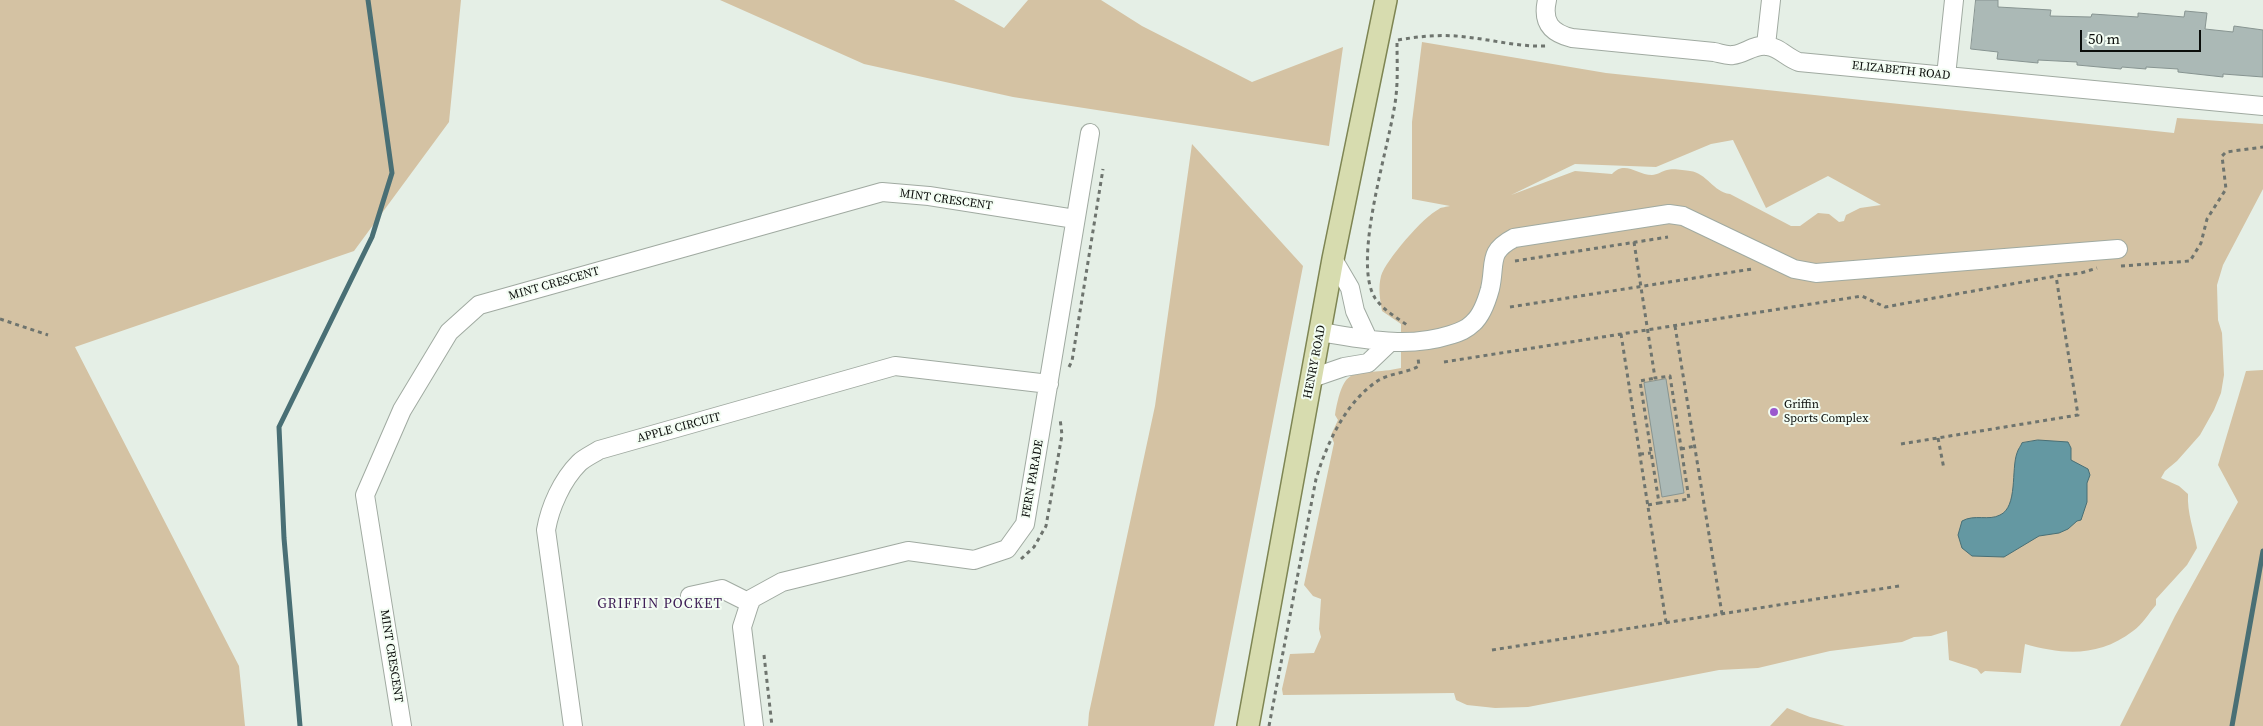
<!DOCTYPE html>
<style>
body{margin:0}
#map{position:relative;width:2263px;height:726px;overflow:hidden;background:#e5efe6;font-family:"Source Serif 4",serif}
canvas{display:block}
.scale{position:absolute;left:2080px;top:30px;width:121px;height:22px;box-sizing:border-box;border:2px solid #0b0e0b;border-top:0;padding-left:6px;font-size:15px;line-height:18px;white-space:nowrap;color:#0b0e0b;-webkit-text-stroke:4px #f3fdf3;paint-order:stroke}
</style>
<div id="map">
<canvas width="2263" height="726"></canvas>
<div class="scale">50 m</div>
</div>
<script>
const c = document.querySelector('canvas').getContext('2d');
c.lineJoin = 'round';
function fill(path, color) {
  c.fillStyle = color;
  c.fill(path, 'evenodd');
}
function stroke(path, color, width, dash) {
  c.strokeStyle = color;
  c.lineWidth = width;
  c.lineCap = dash ? 'butt' : 'round';
  c.setLineDash(dash || []);
  c.stroke(path);
}
function write(font, color, halo, rows, align = 'center') {
  c.font = font + ' "Source Serif 4",serif';
  c.lineWidth = 4;
  c.setLineDash([]);
  c.textBaseline = 'middle';
  c.strokeStyle = halo;
  c.fillStyle = color;
  for (const [text, x, y, turn = 0] of rows) {
    c.save();
    c.translate(x, y);
    c.rotate((+turn || 0) * Math.PI / 180);
    c.textAlign = isNaN(turn) ? turn : align;
    if (halo) c.strokeText(text, 0, 0);
    c.fillText(text, 0, 0);
    c.restore();
  }
}
const green = new Path2D(`
 M0 0H461L449 122 354 251 75 347 239 666 245 726H0Z
 M720 0H954L1004 28 1028 0H1101L1142 26 1252 82 1343 47 1329 146 1013 97 864 64Z
 M1422 42 1606 73 2174 133 2177 118 2263 124V189L2223 265 2217 285 2218 320 2222 333 2224 375 2221 393 2214 410 2200 435 2177 461 2165 471 2161 478 2179 486 2188 494C2187 513 2194 530 2197 548L2187 565 2156 599V605C2149 613 2142 625 2133 631 2099 657 2064 655 2025 644L2021 673 1985 671 1981 674 1977 669 1949 660 1947 631 1931 636 1914 637 1902 642 1830 651 1758 668 1719 670 1528 707 1495 708 1467 705 1456 700 1454 693 1283 695 1282 689 1290 654 1314 653 1321 637 1319 629 1321 599 1313 596 1304 585 1334 443 1331 435 1338 420 1335 415C1345 359 1355 378 1401 368V324L1382 311C1380 299 1378 288 1381 276 1386 260 1423 217 1439 209 1441 207 1447 207 1450 206L1412 199V122ZM1733 140 1766 208 1828 176 1881 205 1860 208 1846 215 1844 221 1839 222 1829 214 1818 213 1800 226H1791L1730 194C1713 192 1707 173 1690 171 1684 170 1672 168 1667 170 1662 171 1657 175 1652 175 1637 175 1625 160 1612 174L1575 171 1511 195 1575 164 1656 167 1711 144Z
 M1192 144 1303 266 1214 726H1088L1089 713 1155 406Z
 M2263 370V726H2120L2175 616 2238 502 2218 465 2246 371Z
 M1787 708 1810 717 1845 726H1770Z`);
const water = new Path2D(`
 M2038 440 2068 442 2071 448V460L2088 469 2090 475 2087 483V502L2081 520 2077 521 2068 529 2059 533 2039 536 2004 557 1972 556 1962 548 1958 535 1962 521C1974 514 1989 521 2000 515 2018 507 2011 469 2017 453 2018 449 2021 446 2022 443Z`);
const stream = new Path2D(`
 M300 726 284 538 279 427 372 237 392 173 368 0
 M2232 726 2263 551`);
const building = new Path2D(`
 M1976 0H1998V7L2051 10 2050 16 2091 17 2092 14 2138 17V13L2184 17 2185 11 2207 13 2205 29 2233 32 2234 26 2263 30V77L2223 74V77L2178 72V69L2146 67V69L2122 67 2121 69 2077 65V62L2038 60V63L1997 59 1998 52 1971 49Z
 M1666 379 1684 493 1662 497 1644 383Z`);
const path = new Path2D(`
 M1398 40C1421 36 1443 34 1466 37 1493 40 1519 47 1547 46
 M1397 43C1397 60 1398 78 1396 96 1391 143 1351 259 1375 298 1383 310 1396 317 1407 325
 M1634 242 1655 378 1670 376 1689 499 1659 503 1640 381 1655 378
 M1515 261 1668 237
 M2121 266 2190 261 2201 243 2207 219 2226 189 2222 156 2226 152 2263 147
 M1510 307 1752 269
 M0 319 48 335
 M1675 326 1722 614
 M1621 334 1666 622
 M1444 362 1862 296 1885 307 2056 276 2081 273 2097 268
 M1069 367 1072 361 1103 169
 M1938 438 1944 469
 M1901 444 2078 415 2056 276
 M1681 449 1695 446
 M1640 454 1651 453
 M1648 505 1659 503
 M1021 559 1034 547 1046 526 1062 435 1060 418
 M1492 650 1899 586
 M764 655 772 726
 M1269 726 1316 479C1327 443 1346 401 1379 380 1391 373 1407 373 1419 366L1418 358`);
const minor = new Path2D(`
 M1547 0C1542 22 1551 33 1572 38L1714 52C1720 53 1726 56 1733 55 1745 54 1754 44 1767 46 1779 47 1787 58 1799 62L2263 106
 M1766 45 1771 0
 M1946 76 1954 0
 M1333 259 1350 288 1355 311 1368 339
 M1320 332C1364 339 1406 349 1450 335 1459 332 1466 330 1473 323 1482 315 1487 300 1490 289 1496 263 1487 252 1514 238L1669 214 1683 216 1794 269 1816 273 2118 249
 M1312 378 1344 367 1368 363 1389 343
 M690 596 722 589 750 603
 M402 726 365 495 402 410 449 332 479 305 882 192 929 196 1075 219
 M573 726 546 530C550 507 562 480 579 463 584 458 593 454 599 450L895 366 1049 384
 M754 726 742 627 751 599 782 582 908 551 974 560 1007 549 1025 524 1090 133`);
const major = new Path2D(`
 M1248 726 1333 259 1386 0`);
const markers = [
 [1774,412,5,"#9a59ce"]
];
const streetNames = [
 ["ELIZABETH ROAD",1901,71,6],
 ["MINT CRESCENT",946,200,8],
 ["MINT CRESCENT",554,284,-16],
 ["HENRY ROAD",1315,362,-79],
 ["APPLE CIRCUIT",679,428,-15],
 ["FERN PARADE",1033,479,-80],
 ["MINT CRESCENT",391,656,81]
];
const poiNames = [
 ["Griffin",1784,405],
 ["Sports Complex",1784,419]
];
const neighbourhoodNames = [
 ["GRIFFIN POCKET",660,604]
];
fill(green, '#d4c2a3');
fill(water, '#6498a2');
stroke(water, '#496f75', 1);
stroke(stream, '#496f75', 5);
fill(building, '#abb9b6');
stroke(building, '#879491', 1);
stroke(minor, '#a0aaa1', 20);
stroke(major, '#7e8553', 24);
stroke(path, '#6e746e', 3, [4, 4]);
stroke(minor, '#fff', 18);
stroke(major, '#d7dcaf', 21);
for (const [x, y, r, color] of markers) {
  const dot = new Path2D();
  dot.arc(x, y, r, 0, 2 * Math.PI);
  c.fillStyle = color;
  c.fill(dot);
  stroke(dot, '#f3fdf3', 2);
}
write('12px', '#0b0e0b', '#f3fdf3', streetNames);
write('12px', '#0b0e0b', '#f3fdf3', poiNames, 'left');
c.letterSpacing = '1px';
write('14px', '#402058', '#f3fdf3', neighbourhoodNames);
c.letterSpacing = '0px';
</script>
